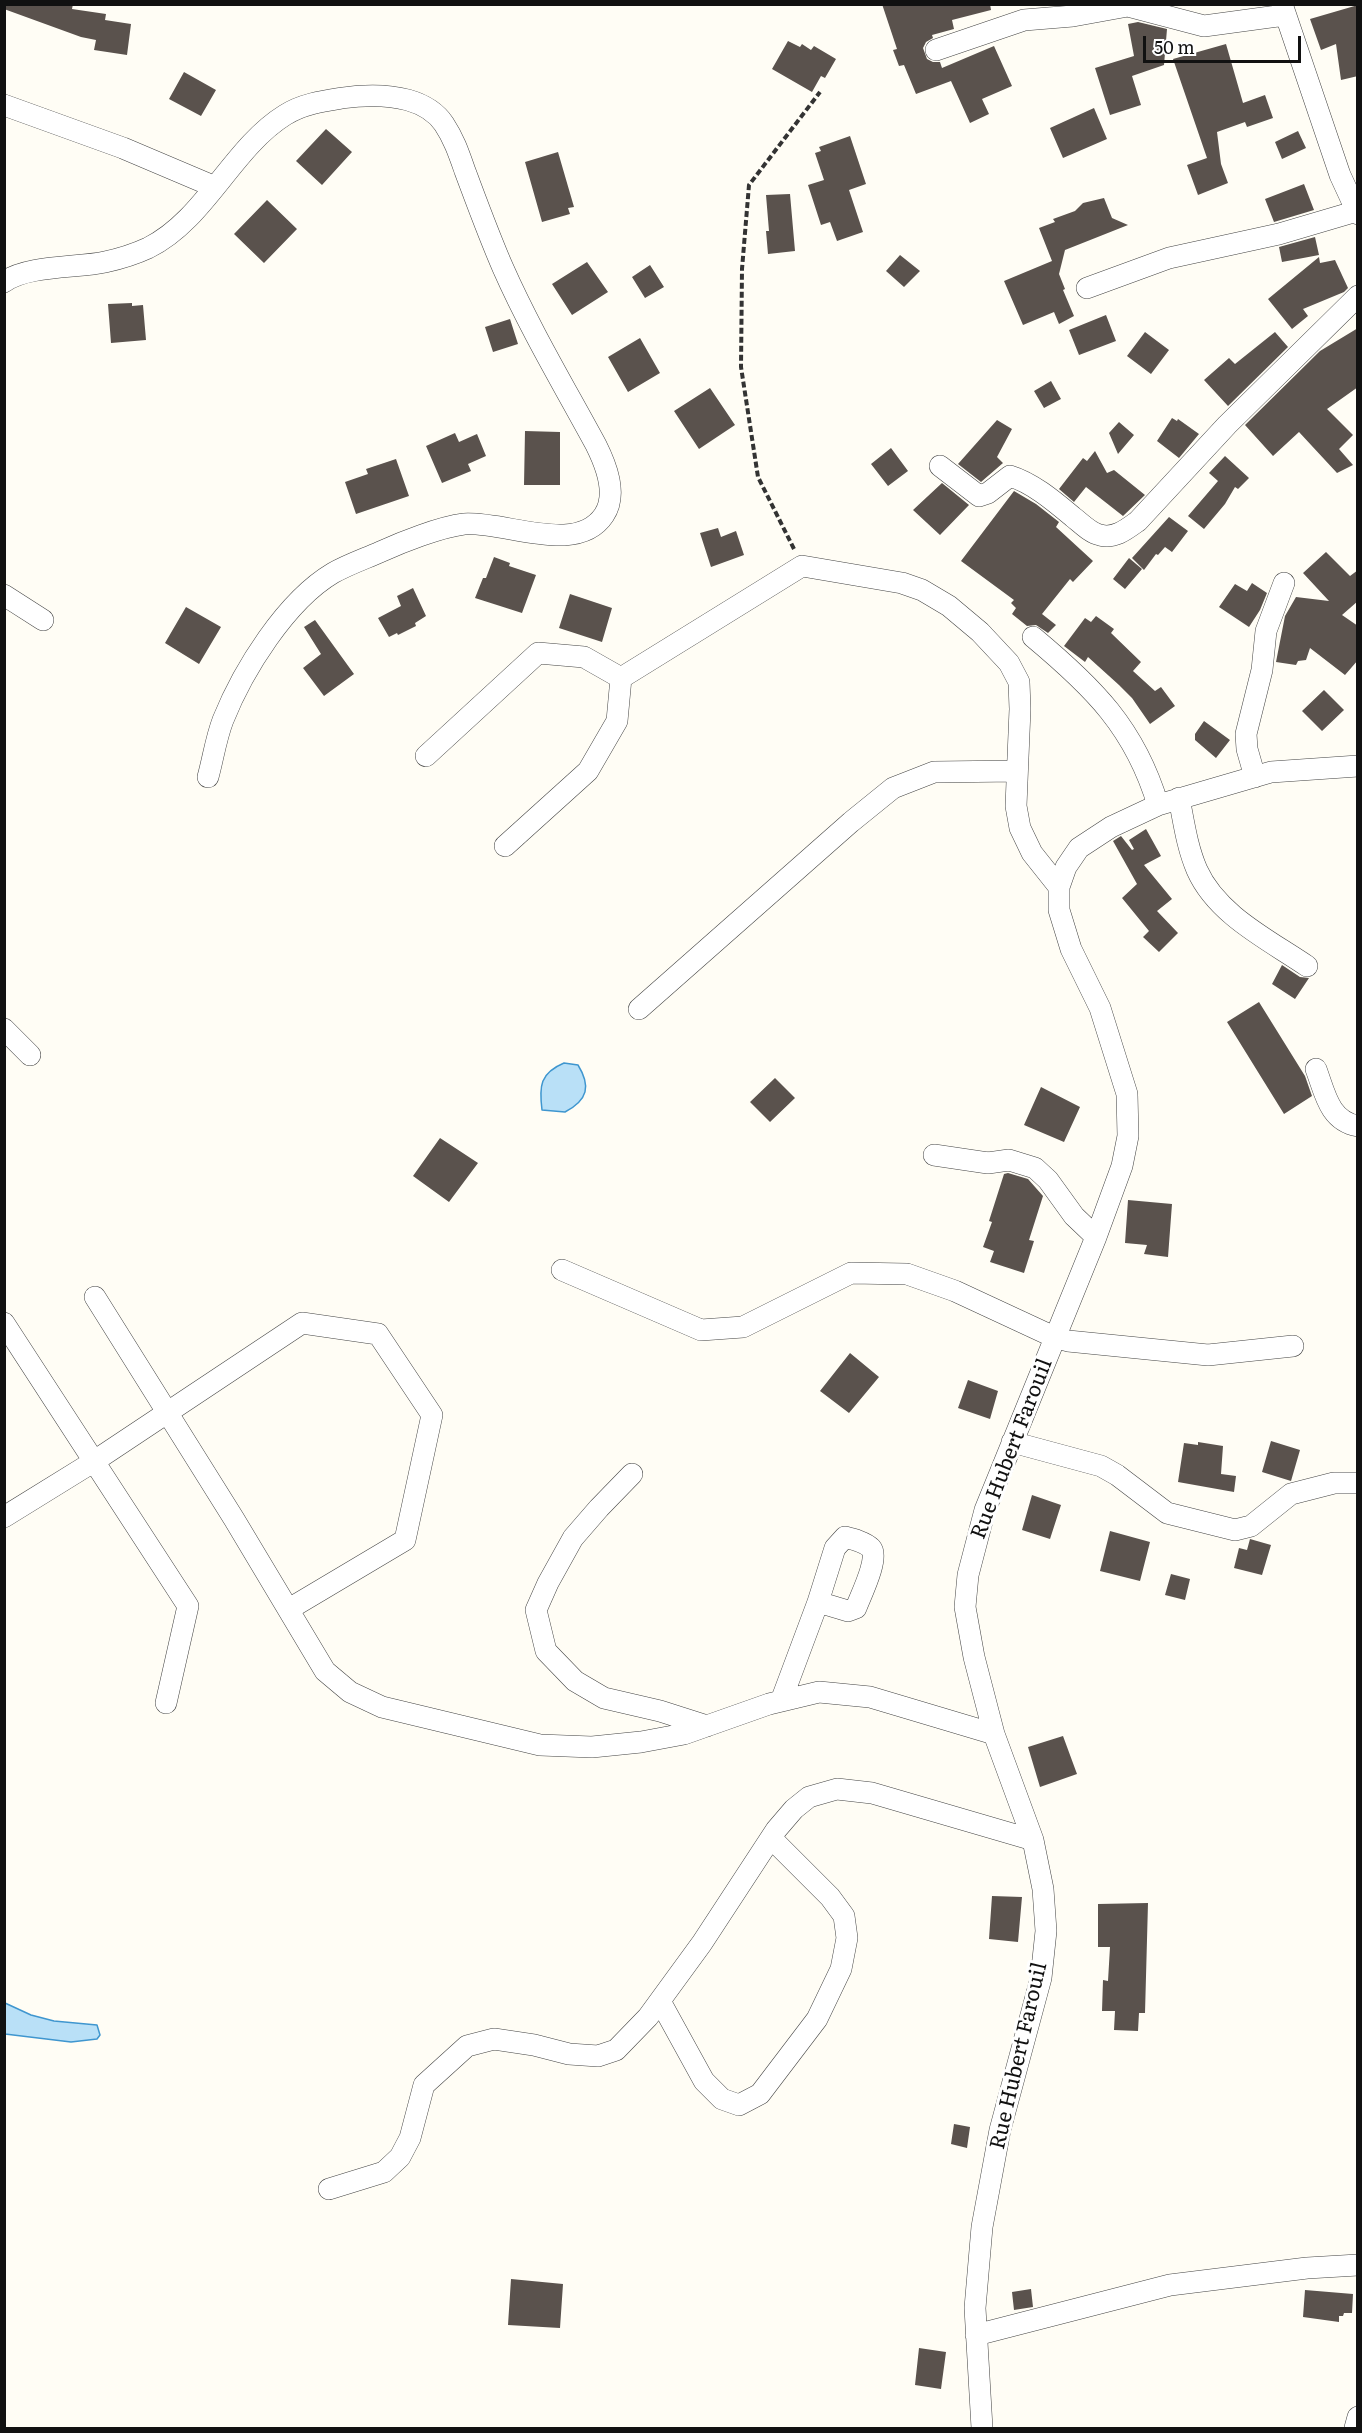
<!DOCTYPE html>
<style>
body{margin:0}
#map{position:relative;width:1362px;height:2433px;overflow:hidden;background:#fffdf5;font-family:Literata,serif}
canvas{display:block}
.frame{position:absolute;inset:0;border:6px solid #111;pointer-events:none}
.scale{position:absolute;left:1143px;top:36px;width:158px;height:27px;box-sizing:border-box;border:3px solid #111;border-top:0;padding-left:8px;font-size:18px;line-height:21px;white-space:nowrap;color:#111;-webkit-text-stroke:4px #fff;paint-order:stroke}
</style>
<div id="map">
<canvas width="1362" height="2433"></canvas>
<div class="frame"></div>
<div class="scale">50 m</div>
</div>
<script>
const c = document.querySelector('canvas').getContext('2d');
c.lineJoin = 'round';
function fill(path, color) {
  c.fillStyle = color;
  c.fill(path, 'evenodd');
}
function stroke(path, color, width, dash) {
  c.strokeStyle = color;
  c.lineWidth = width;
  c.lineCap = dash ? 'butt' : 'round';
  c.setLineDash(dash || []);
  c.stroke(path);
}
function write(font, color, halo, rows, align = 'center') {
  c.font = font + ' Literata,serif';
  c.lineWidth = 6;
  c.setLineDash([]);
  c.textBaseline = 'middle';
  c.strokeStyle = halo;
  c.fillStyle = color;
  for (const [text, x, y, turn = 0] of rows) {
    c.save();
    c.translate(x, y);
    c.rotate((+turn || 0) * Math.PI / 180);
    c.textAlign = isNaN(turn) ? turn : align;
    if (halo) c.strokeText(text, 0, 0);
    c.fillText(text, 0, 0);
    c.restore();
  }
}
const water = new Path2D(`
 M564 1063 578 1065C591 1086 588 1100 565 1112L542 1110C539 1086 540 1073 564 1063Z
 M5 2003 31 2015 54 2021 97 2025 100 2035 97 2039 71 2042 5 2034Z`);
const building = new Path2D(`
 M4 4H73L72 9 106 14 105 20 131 24 127 55 94 50 96 40 81 37 4 9Z
 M882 4H990L991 10 952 20 954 29 932 35 933 38 926 42 923 48 927 59 933 62H940L942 68 994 46 1012 86 982 99 989 114 970 123 951 81 916 94 904 65 899 66 893 50 897 49Z
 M1358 5V76L1341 80 1336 44 1321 50 1310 19Z
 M1138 22 1167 29 1164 65 1132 76 1141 105 1110 115 1095 68 1134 56 1128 24Z
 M788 41 800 47 802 44 811 50 814 46 836 59 825 78 821 76 812 92 772 69Z
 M1226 44 1243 103 1265 95 1273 118 1247 127 1245 122 1217 132 1221 164 1228 183 1198 195 1187 165 1207 158 1173 59Z
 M184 72 216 90 201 116 169 99Z
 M1094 108 1107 139 1063 158 1050 128Z
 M326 129 352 152 322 185 296 161Z
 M1298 131 1306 148 1282 159 1275 142Z
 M850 136 866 184 849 190 863 232 837 241 830 222 821 225 808 185 824 180 815 153 821 151 819 147Z
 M558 152 574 207 568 208 570 214 542 222 525 162Z
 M1304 184 1314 210 1274 222 1265 199Z
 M790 194 795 251 768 254 766 231H769L766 195Z
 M1104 198 1112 218 1128 225 1065 250 1059 274 1065 289 1063 290 1074 316 1059 324 1054 312 1023 325 1004 281 1052 261 1039 228 1055 222 1053 219 1075 211 1083 203Z
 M267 200 297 229 264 263 234 234Z
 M1315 237 1319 255 1282 262 1279 247Z
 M900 255 920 271 904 287 886 271Z
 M1319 257 1320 263 1335 260 1348 288 1344 292 1303 309 1308 316 1292 329 1268 299Z
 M587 262 608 292 572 315 552 284Z
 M650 265 664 287 645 298 632 277Z
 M132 303V306L143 305 146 340 111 343 108 304Z
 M1106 315 1116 341 1079 355 1069 330Z
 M510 319 518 344 493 352 485 327Z
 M1358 328V387L1327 409 1353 435 1339 449 1353 465 1337 473 1299 432 1273 456 1245 425 1320 351Z
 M1145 332 1169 350 1151 374 1127 356Z
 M1275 332 1288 347 1228 406 1204 380 1229 358 1235 364Z
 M640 338 660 373 628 392 608 357Z
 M1051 381 1061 399 1044 408 1034 391Z
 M710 388 735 425 699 449 674 411Z
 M1172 418 1177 421 1178 419 1199 434 1179 458 1157 441Z
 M997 420 1012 429 997 457 1003 463 981 482 958 464Z
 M1119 422 1134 435 1118 454 1109 433Z
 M525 431 560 432V485H524Z
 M455 433 459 442 477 434 486 456 468 464 471 471 442 483 426 446Z
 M891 448 908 471 888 486 871 464Z
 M1095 451 1107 473 1114 470 1145 495 1123 516 1086 487 1074 502 1059 489 1083 458 1087 461Z
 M1225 456 1249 478 1238 489 1235 487 1225 504 1204 529 1188 516 1218 481 1209 473Z
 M396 459 409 496 356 514 345 482 368 474 366 469Z
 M942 483 969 505 940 535 913 510Z
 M1014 491 1036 504 1059 522 1056 527 1093 561 1073 582 1070 579 1042 614 1056 625 1048 633 1036 625 1027 626 1012 614 1016 608 1011 603 1014 600 961 561Z
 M1169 517 1188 531 1172 552 1165 547 1158 555 1156 554 1144 570 1132 558Z
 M718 528 721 537 736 531 744 555 711 567 700 533Z
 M1326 552 1350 576 1358 570V601L1342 615 1358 626V660L1345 675 1310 648 1306 660 1298 661 1296 665 1276 662 1285 616 1296 597 1329 601 1303 573Z
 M494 557 510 563 509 566 536 575 522 613 475 598 483 578H486Z
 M1129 558 1142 569 1125 589 1113 579Z
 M1252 583 1267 593 1260 610 1249 627 1219 607 1235 584 1247 591Z
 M413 588 426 616 415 623 416 626 398 635 397 633 389 637 378 618 401 606 397 596Z
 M570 594 612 608 602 642 559 628Z
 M186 607 221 627 199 664 165 643Z
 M1096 616 1114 629 1111 633 1141 662 1133 671 1155 691 1161 687 1175 706 1150 724 1132 698 1119 685 1088 657 1085 662 1064 646 1085 618 1091 622Z
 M315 620 354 674 324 696 303 668 321 654 304 627Z
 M1324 690 1344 710 1322 731 1302 711Z
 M1204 721 1230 740 1216 758 1195 740V734Z
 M1146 829 1161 856 1144 865 1172 899 1157 911 1178 933 1159 952 1143 937 1149 931 1122 898 1137 884 1113 841 1121 836 1132 850 1134 849 1129 840Z
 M1282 965 1300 977 1309 978 1295 999 1272 984Z
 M1259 1002 1305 1076 1312 1096 1284 1114 1227 1022Z
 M775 1078 795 1098 770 1122 750 1102Z
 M1041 1087 1080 1107 1064 1142 1024 1125Z
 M440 1138 478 1163 449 1202 413 1176Z
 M1008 1173 1028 1179 1043 1196 1029 1240 1034 1241 1024 1273 990 1262 994 1251 983 1247 992 1222 989 1221 1004 1174Z
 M1128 1200 1172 1204 1168 1257 1144 1254 1147 1245 1125 1243Z
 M850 1353 879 1377 849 1413 820 1391Z
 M968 1380 998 1391 990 1419 958 1408Z
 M1271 1441 1300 1450 1291 1481 1262 1472Z
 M1198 1442 1223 1446 1221 1474 1236 1476 1234 1492 1178 1482 1184 1443 1198 1445Z
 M1032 1495 1061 1505 1050 1539 1022 1530Z
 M1110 1531 1150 1542 1140 1581 1100 1571Z
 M1250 1539 1271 1545 1262 1575 1234 1568 1239 1548 1247 1550Z
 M1171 1574 1190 1579 1185 1600 1165 1595Z
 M1063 1736 1077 1774 1040 1787 1028 1747Z
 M992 1896 1022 1897 1018 1942 989 1939Z
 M1148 1903 1145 2013H1139L1138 2031 1114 2030 1115 2011H1102L1103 1980 1108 1981 1110 1947H1098V1904Z
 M954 2124 970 2127 967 2148 951 2144Z
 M511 2279 563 2284 560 2328 508 2325Z
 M1031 2289 1033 2307 1014 2310 1012 2292Z
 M1305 2290 1353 2294 1352 2313H1344L1343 2316H1339V2322L1303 2317Z
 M919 2348 946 2352 941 2389 915 2385Z`);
const path = new Path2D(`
 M794 549 758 477 741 367 742 269 749 185 820 92`);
const minor = new Path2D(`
 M1282 4 1340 175 1358 214
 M936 50 1024 20 1073 16 1128 6 1204 26 1285 15
 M4 105 123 148 215 187
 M4 282C27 265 78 268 105 262 119 259 135 254 148 248 205 220 232 148 285 115 302 104 323 101 342 98 363 95 386 94 408 100 422 104 436 112 444 124 454 139 459 154 465 171 477 203 489 236 503 268 530 329 564 386 596 445 606 465 618 494 604 515 577 556 506 521 464 524 440 527 402 542 380 552 364 559 347 565 333 573 286 601 243 670 223 720 216 738 213 759 208 777
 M1087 288 1169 258 1279 234 1357 211
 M940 466 979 496 988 493 1010 476C1033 483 1055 502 1073 517 1081 523 1090 533 1100 535 1115 539 1127 529 1138 521L1227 425 1358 296
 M4 595 43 620
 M1033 637C1093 687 1135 728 1158 805
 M621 678 802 566 902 583 922 590 949 606 980 632 1009 663 1019 682 1020 709 1016 806 1020 828 1032 853 1059 887
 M426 756 538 653 584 657 621 678 617 721 588 771 505 846
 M1255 777 1247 749 1246 734 1262 670 1266 631 1284 583
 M1179 798C1184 823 1187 847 1197 870 1217 915 1269 940 1307 966
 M639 1009 851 822 893 788 934 772 1017 771
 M4 1029 30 1055
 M1316 1069C1325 1093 1329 1121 1358 1126
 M934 1155 988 1163 1009 1160 1035 1168 1048 1180 1074 1216 1096 1237
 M562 1270 701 1330 743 1327 851 1273 907 1274 955 1291 1054 1337 1068 1341 1208 1355 1293 1346
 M95 1297 234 1519 325 1671 350 1692 382 1707 540 1745 592 1747 641 1742 684 1734 769 1704 819 1692 870 1697 994 1734
 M4 1323 188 1606 166 1703
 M1012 1442 1101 1466 1117 1475 1167 1513 1235 1530 1251 1526 1291 1494 1334 1483H1358
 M632 1474 599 1508 573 1538 548 1583 536 1610 546 1651 575 1681 604 1698 660 1711 707 1726
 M4 1517 93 1462 302 1323 378 1334 432 1415 405 1540 289 1609
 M781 1701 818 1602 835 1548 845 1537C853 1539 865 1542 871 1548 880 1557 860 1597 856 1608L848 1611 818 1602
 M660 2001 704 2081 722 2099 739 2105 760 2094 817 2019 841 1969 847 1938 844 1916 830 1897 771 1838
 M329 2189 384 2172 400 2157 410 2138 424 2085 467 2046 494 2039 534 2045 569 2054 598 2056 616 2050 648 2017 702 1943 776 1830 794 1809 809 1797 837 1789 872 1793 1033 1840
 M976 2335 1170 2285 1307 2268 1358 2265
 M982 2428 975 2308 982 2227 1000 2130 1041 1978 1046 1931 1043 1889 1033 1840 994 1734 974 1657 965 1607 968 1575 985 1510 1096 1237 1122 1166 1128 1136 1127 1094 1100 1008 1071 949 1059 910V887L1066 867 1079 848 1111 827 1158 805 1271 772 1358 766
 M1355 2428 1358 2417`);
const streetNames = [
 ["Rue Hubert Farouil",1012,1449,-69],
 ["Rue Hubert Farouil",1019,2056,-77]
];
fill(water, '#b9e0f7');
stroke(water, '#3f96cf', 1.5);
fill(building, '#5a524d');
stroke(minor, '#444', 22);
stroke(path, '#333', 4, [6, 3]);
stroke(minor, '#fff', 21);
write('21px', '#111', '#fff', streetNames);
</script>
